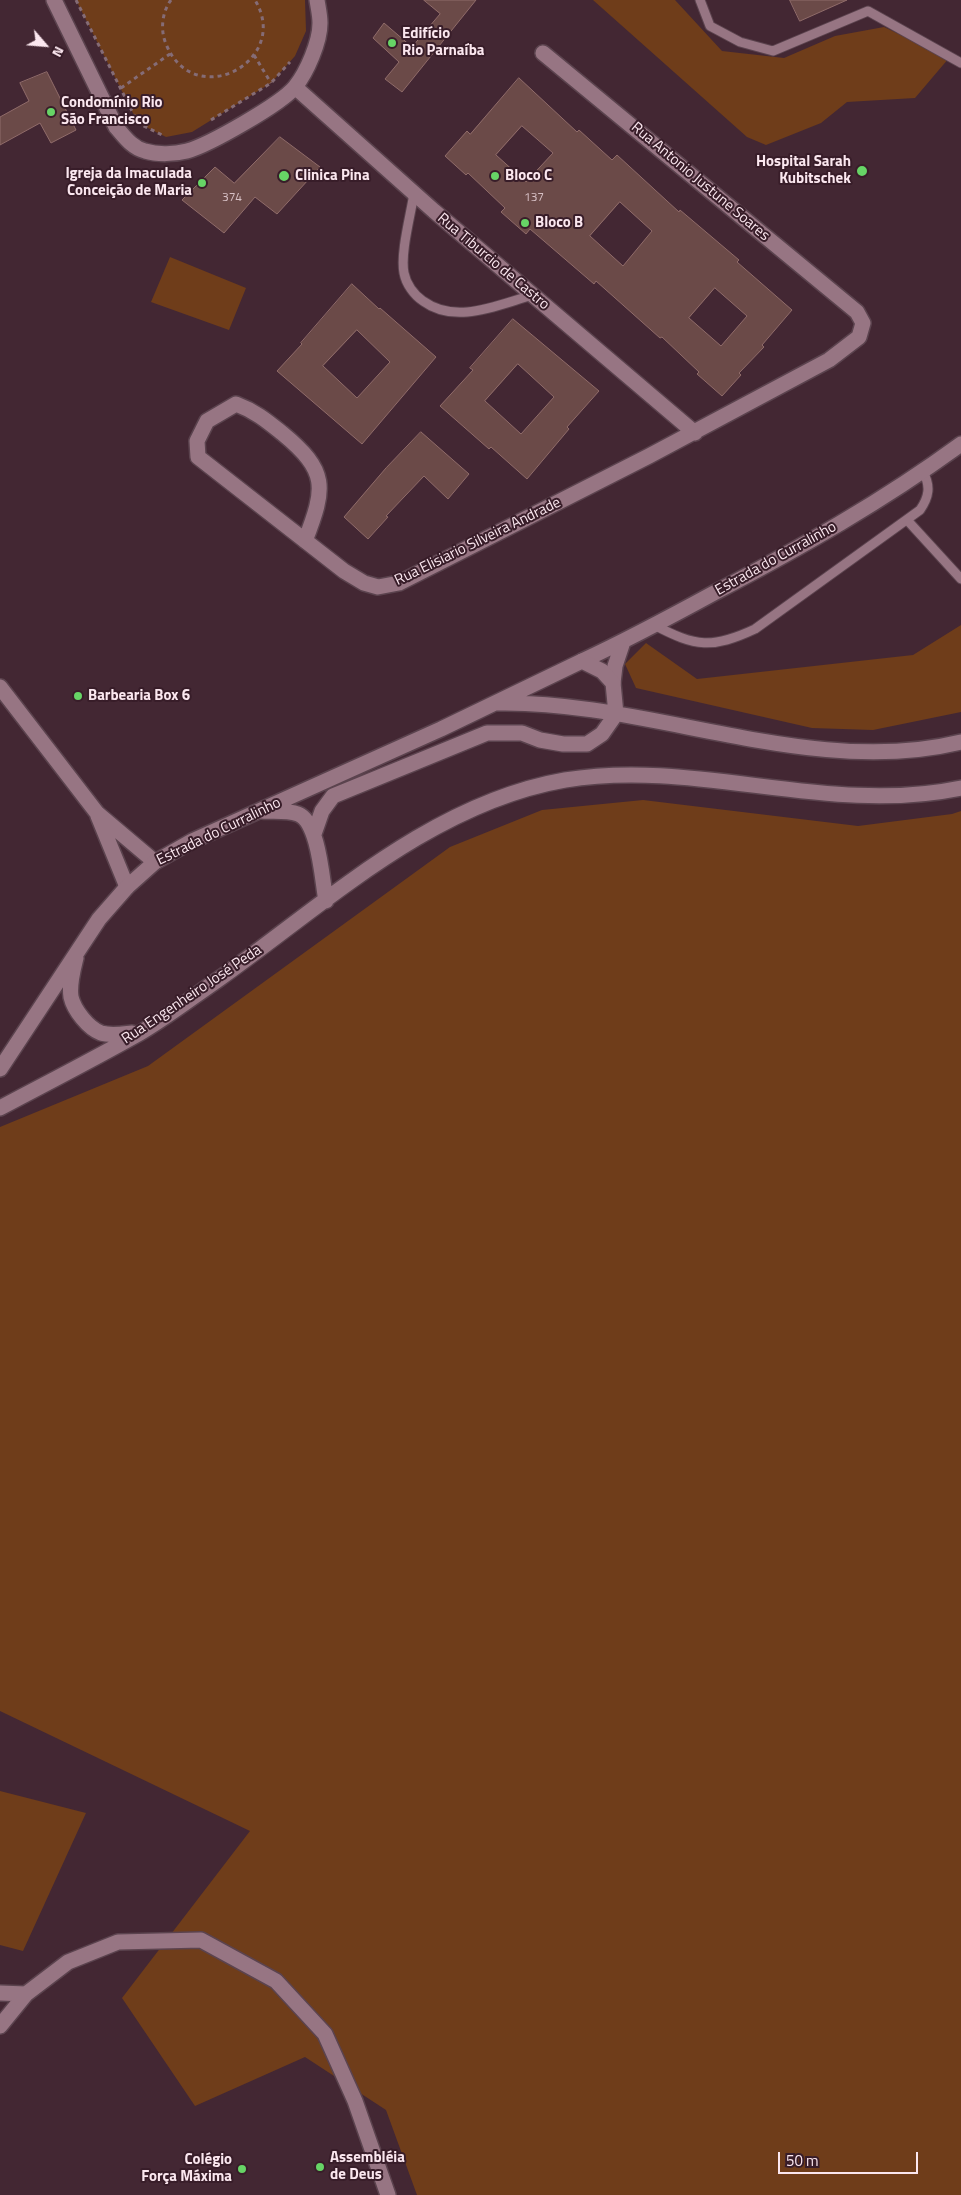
<!DOCTYPE html>
<meta charset="utf-8">
<style>
body{margin:0}
#map{position:relative;width:961px;height:2195px;overflow:hidden;background:#432733;font-family:"Titillium Web",sans-serif}
canvas{display:block}
.north{position:absolute;left:20px;top:20px;width:50px;height:50px;-webkit-text-stroke:4px #381d29;paint-order:stroke;rotate:117deg;font-size:14px;font-weight:700;line-height:20px;text-align:center;color:#fbe7ef}
.north::after{content:'';display:block;margin:auto;width:18px;height:22px;background:#fbe7ef;clip-path:polygon(50% 0,100% 100%,50% 72%,0 100%)}
.scale{position:absolute;left:778px;top:2152px;width:140px;height:22px;box-sizing:border-box;border:2px solid #fbe7ef;border-top:0;padding-left:6px;font-size:15px;line-height:18px;white-space:nowrap;color:#fbe7ef;-webkit-text-stroke:4px #381d29;paint-order:stroke}
</style>
<div id="map">
<canvas width="961" height="2195"></canvas>
<div class="north">N</div>
<div class="scale">50 m</div>
</div>
<script>
const c = document.querySelector('canvas').getContext('2d');
c.lineJoin = 'round';
function fill(path, color) {
  c.fillStyle = color;
  c.fill(path, 'evenodd');
}
function stroke(path, color, width, dash) {
  c.strokeStyle = color;
  c.lineWidth = width;
  c.lineCap = dash ? 'butt' : 'round';
  c.setLineDash(dash || []);
  c.stroke(path);
}
function write(font, color, halo, rows, align = 'center') {
  c.font = font + ' "Titillium Web",sans-serif';
  c.lineWidth = 4;
  c.setLineDash([]);
  c.textBaseline = 'middle';
  c.strokeStyle = halo;
  c.fillStyle = color;
  for (const [text, x, y, turn = 0] of rows) {
    c.save();
    c.translate(x, y);
    c.rotate((+turn || 0) * Math.PI / 180);
    c.textAlign = isNaN(turn) ? turn : align;
    if (halo) c.strokeText(text, 0, 0);
    c.fillText(text, 0, 0);
    c.restore();
  }
}
const green = new Path2D(`
 M76 0H305L306 31 295 56 271 83 192 132 166 137 138 123Z
 M593 0H675L722 51 784 58 835 36 884 27 949 58 915 98 847 102 821 123 766 145 747 137Z
 M170 257 246 288 229 330 151 302Z
 M961 625V712L873 730 812 728 636 688 625 664 646 643 697 679 913 655Z
 M643 800 858 826 952 814 961 811V2195H417L386 2110 305 2057 195 2106 122 1998 250 1831 0 1711V1127L148 1066 450 847 542 810Z
 M0 1791 86 1813 23 1951 0 1945Z`);
const building = new Path2D(`
 M424 0H476L402 92 385 79 399 62 373 38 384 23 412 47 440 14Z
 M790 0H847L800 21Z
 M47 72 76 130 51 143 40 123 0 145V117L29 101 20 83Z
 M519 78 577 132 579 130 612 160 617 155 679 212 680 210 739 260 737 262 792 310 762 345 764 347 739 373 741 375 722 396 697 374 699 372 662 337 660 338 596 281 594 284 530 229 526 234 501 212 505 208 468 173 466 175 445 156 467 131 470 134ZM522 126 553 153 526 182 496 155ZM620 202 652 231 623 266 590 236ZM715 288 747 316 721 346 689 318Z
 M280 137 320 167 277 214 255 197 224 233 182 200 215 167 234 183Z
 M352 284 379 309 380 308 436 357 362 444 277 371 302 344 301 343ZM357 330 390 362 357 398 323 366Z
 M513 319 599 391 567 427 569 429 527 479 491 447 489 449 440 406 473 370 470 368ZM518 364 554 397 521 434 485 401Z
 M421 432 469 474 448 499 424 476 386 516 388 517 368 539 344 517 386 468Z`);
const path = new Path2D(`
 M76 0 138 123 164 136
 M171 0C162 12 160 30 166 44 194 113 292 61 255 0
 M254 55 271 83
 M121 88 170 54
 M211 120 271 83 290 62`);
const service = new Path2D(`
 M700 0 710 26 740 42 773 51 868 11 961 63
 M414 193C411 214 400 253 404 273 406 284 414 295 423 301 456 325 497 305 533 295
 M908 521 961 579
 M654 625C696 647 712 649 755 629L920 510C929 497 931 486 923 472`);
const minor = new Path2D(`
 M54 0 116 127C124 136 132 148 145 151 158 155 175 154 187 151 209 145 281 104 295 87 307 72 320 42 320 23 320 15 318 7 317 0
 M295 87 434 211 695 433
 M305 541C326 487 328 471 282 433 267 421 255 411 236 404L207 421 197 441 198 457 344 571 364 583 378 587 399 583 649 456 829 360 859 337 863 323 857 312 543 53
 M582 661C627 640 670 617 714 593 800 548 883 501 961 444
 M613 683 615 666 623 642
 M0 687 97 813 155 862
 M98 816 127 887
 M0 1993 26 1994
 M0 2026 26 1994 68 1962 118 1942 201 1940 276 1981 325 2034 355 2101 388 2195`);
const tertiary = new Path2D(`
 M497 703C649 700 811 779 961 742
 M262 811C273 812 287 810 298 814 319 822 322 880 326 901
 M76 958C73 970 69 984 71 997 74 1010 88 1028 101 1033 111 1036 122 1034 132 1033
 M0 1069 99 919 127 887 155 862 192 841 441 729 582 661 602 671 613 683 616 714 602 734 587 744H563L540 740 522 733H487L333 796 322 811 314 834
 M0 1108C47 1083 94 1059 140 1033 167 1017 193 997 219 979 326 903 432 803 565 780 697 758 827 816 961 788`);
const markers = [
 [392,43,5,"#67d466"],
 [51,112,5,"#67d466"],
 [862,171,6,"#67d466"],
 [284,176,6,"#67d466"],
 [495,176,5,"#67d466"],
 [202,183,5,"#67d466"],
 [525,223,5,"#67d466"],
 [78,696,5,"#67d466"],
 [320,2167,5,"#67d466"],
 [242,2169,5,"#67d466"]
];
const numberNames = [
 ["374",232,198],
 ["137",534,198]
];
const poiNames = [
 ["Edifício",402,34],
 ["Rio Parnaíba",402,51],
 ["Condomínio Rio",61,103],
 ["São Francisco",61,120],
 ["Hospital Sarah",851,162,"right"],
 ["Kubitschek",851,179,"right"],
 ["Igreja da Imaculada",192,174,"right"],
 ["Conceição de Maria",192,191,"right"],
 ["Clinica Pina",295,176],
 ["Bloco C",505,176],
 ["Bloco B",535,223],
 ["Barbearia Box 6",88,696],
 ["Assembléia",330,2158],
 ["de Deus",330,2175],
 ["Colégio",232,2160,"right"],
 ["Força Máxima",232,2177,"right"]
];
const streetNames = [
 ["Rua Antonio Justune Soares",700,182,40],
 ["Rua Tiburcio de Castro",493,262,40],
 ["Rua Elisiario Silveira Andrade",478,542,-26],
 ["Estrada do Curralinho",776,559,-29],
 ["Estrada do Curralinho",219,832,-26],
 ["Rua Engenheiro José Peda",192,995,-34]
];
fill(green, '#6f3d1a');
fill(building, '#6b4a48');
stroke(building, '#906c6a', 1);
stroke(service, '#5b434e', 11);
stroke(minor, '#5b434e', 18);
stroke(tertiary, '#5b434e', 18);
stroke(path, '#856c76', 3, [4, 4]);
stroke(service, '#977583', 9);
stroke(minor, '#977583', 15);
stroke(tertiary, '#977583', 15);
for (const [x, y, r, color] of markers) {
  const dot = new Path2D();
  dot.arc(x, y, r, 0, 2 * Math.PI);
  c.fillStyle = color;
  c.fill(dot);
  stroke(dot, '#381d29', 2);
}
write('12px', '#d7c0c5', null, numberNames);
write('bold 15px', '#fbe7ef', '#381d29', poiNames, 'left');
write('15px', '#fbe7ef', '#381d29', streetNames);
</script>
